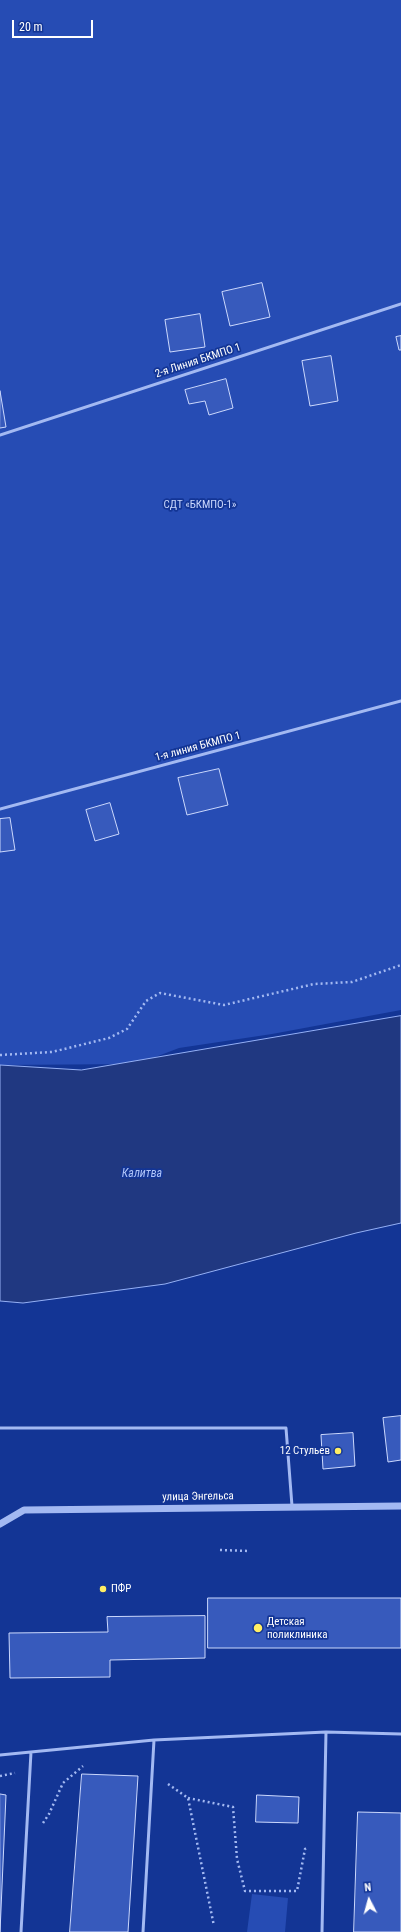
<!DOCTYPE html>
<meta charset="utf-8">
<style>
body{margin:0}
#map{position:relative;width:401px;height:1932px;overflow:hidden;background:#133595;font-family:"Roboto Condensed",sans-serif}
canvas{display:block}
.north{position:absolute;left:349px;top:1880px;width:40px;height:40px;-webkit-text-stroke:3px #133595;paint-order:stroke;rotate:354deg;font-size:11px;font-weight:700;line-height:16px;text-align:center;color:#fff}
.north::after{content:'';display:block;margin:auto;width:14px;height:18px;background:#fff;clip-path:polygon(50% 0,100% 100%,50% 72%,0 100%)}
.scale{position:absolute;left:12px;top:20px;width:81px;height:18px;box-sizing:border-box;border:2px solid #fff;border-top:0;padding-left:5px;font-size:12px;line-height:14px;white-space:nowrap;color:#fff;-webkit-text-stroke:3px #133595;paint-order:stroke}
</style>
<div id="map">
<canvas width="401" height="1932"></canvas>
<div class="north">N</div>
<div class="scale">20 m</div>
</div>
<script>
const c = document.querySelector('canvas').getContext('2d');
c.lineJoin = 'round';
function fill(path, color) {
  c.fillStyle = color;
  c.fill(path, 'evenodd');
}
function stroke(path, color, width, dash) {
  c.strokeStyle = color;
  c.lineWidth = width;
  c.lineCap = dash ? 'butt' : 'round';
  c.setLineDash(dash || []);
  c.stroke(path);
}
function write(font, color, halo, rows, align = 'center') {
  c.font = font + ' "Roboto Condensed",sans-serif';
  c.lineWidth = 3.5;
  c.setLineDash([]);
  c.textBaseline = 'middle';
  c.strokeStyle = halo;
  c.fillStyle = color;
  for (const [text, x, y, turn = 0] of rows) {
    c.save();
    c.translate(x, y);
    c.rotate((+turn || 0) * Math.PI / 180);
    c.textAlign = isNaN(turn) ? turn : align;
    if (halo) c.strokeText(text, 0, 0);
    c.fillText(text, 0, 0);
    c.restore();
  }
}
const green = new Path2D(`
 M0 0H401V1010L272 1034 179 1048 137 1064 0 1065Z
 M252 1894 288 1898 285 1932H247Z`);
const water = new Path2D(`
 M401 1016V1223L356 1233 165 1284 23 1303 0 1301V1065L81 1070Z`);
const building = new Path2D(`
 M262 283 270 317 230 326 222 292Z
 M200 314 205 347 170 352 165 320Z
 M401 336V350H399L396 337Z
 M331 356 338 401 310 406 302 361Z
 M226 379 233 408 209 415 205 401 189 404 185 390Z
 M0 391 6 427 0 428Z
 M219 769 228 805 187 815 178 778Z
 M110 803 119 834 95 841 86 810Z
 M10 818 15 850 0 852V819Z
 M401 1416V1460L388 1462 383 1418Z
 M353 1433 355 1466 323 1469 321 1435Z
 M208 1598H401V1648H208Z
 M205 1616V1658L110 1660V1677L10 1678 9 1633 108 1632 107 1617Z
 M82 1774 138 1776 128 1932H70Z
 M0 1794 6 1795 0 1932Z
 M257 1795 299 1797 298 1823 256 1822Z
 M358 1812 401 1813V1932H354Z`);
const path = new Path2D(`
 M0 1055 52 1052 109 1038 127 1029 146 1001 160 993 224 1005 314 984 352 982 401 965
 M220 1550 250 1551
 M0 1776 15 1773
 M168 1784 188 1798 214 1926
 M188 1798 233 1807 237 1859 245 1891H297L305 1849 309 1848
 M43 1823 49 1814 63 1783 83 1766`);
const service = new Path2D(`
 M0 435 401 304
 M0 809 401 701
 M0 1428H286L292 1506
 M0 1755 154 1740 326 1732 401 1734
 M21 1932 31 1752
 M143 1932 154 1740
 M322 1932 326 1732`);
const tertiary = new Path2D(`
 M0 1524 24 1510 401 1506`);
const markers = [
 [338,1451,4,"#ffee64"],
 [103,1589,4,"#ffee64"],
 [258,1628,5,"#ffee64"]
];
const streetNames = [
 ["2-я Линия БКМПО 1",198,361,-18],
 ["1-я линия БКМПО 1",198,747,-15],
 ["улица Энгельса",198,1497,-1]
];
const parkNames = [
 ["СДТ «БКМПО-1»",200,505]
];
const poiNames = [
 ["12 Стульев",330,1451,"right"],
 ["ПФР",111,1589],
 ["Детская",267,1622],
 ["поликлиника",267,1635]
];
const waterNames = [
 ["Калитва",142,1174]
];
fill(green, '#264cb4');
fill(water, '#203881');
stroke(water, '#95b0f5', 1);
fill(building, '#375abc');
stroke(building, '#cbd8fd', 1);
stroke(path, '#a3b9f2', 2.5, [2, 3]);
stroke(service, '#a3b9f2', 3);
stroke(tertiary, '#a3b9f2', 7);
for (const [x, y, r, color] of markers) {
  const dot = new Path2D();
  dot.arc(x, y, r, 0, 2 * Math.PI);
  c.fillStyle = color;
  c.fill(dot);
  stroke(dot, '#133595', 1.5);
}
write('11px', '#fff', '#133595', streetNames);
write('11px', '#cbd8fd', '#133595', parkNames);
write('11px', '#fff', '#133595', poiNames, 'left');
write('italic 12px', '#afc4f9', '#133595', waterNames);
</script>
